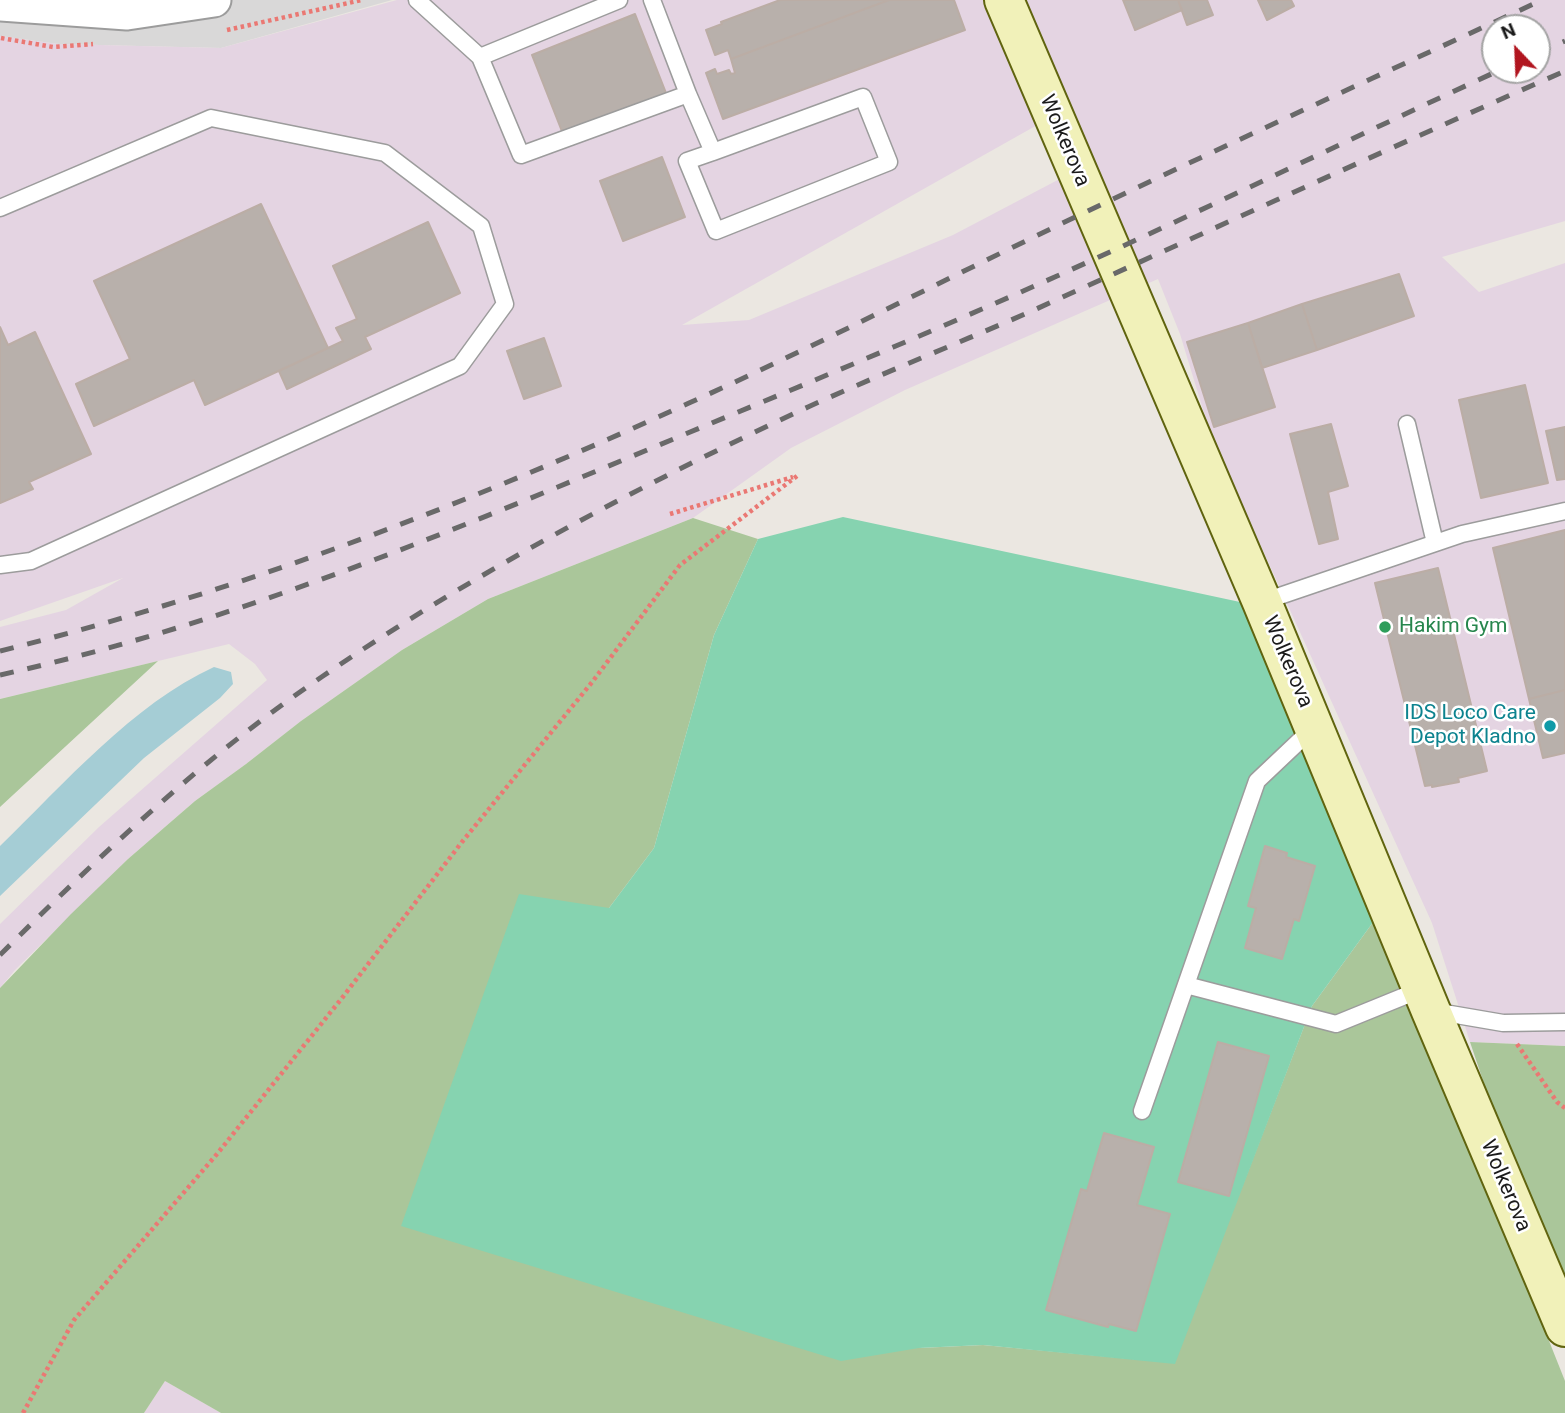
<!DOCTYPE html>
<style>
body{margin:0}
#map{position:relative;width:1565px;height:1413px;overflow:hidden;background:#ebe7e1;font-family:Roboto,sans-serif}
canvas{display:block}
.north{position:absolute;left:1481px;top:14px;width:70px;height:70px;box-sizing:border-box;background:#fff;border:2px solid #a4a4a4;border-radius:50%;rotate:337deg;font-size:19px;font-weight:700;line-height:28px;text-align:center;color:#1b1b1b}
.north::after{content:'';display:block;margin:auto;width:24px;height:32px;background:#b1151f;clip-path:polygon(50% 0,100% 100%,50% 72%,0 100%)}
</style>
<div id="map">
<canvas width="1565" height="1413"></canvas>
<div class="north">N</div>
</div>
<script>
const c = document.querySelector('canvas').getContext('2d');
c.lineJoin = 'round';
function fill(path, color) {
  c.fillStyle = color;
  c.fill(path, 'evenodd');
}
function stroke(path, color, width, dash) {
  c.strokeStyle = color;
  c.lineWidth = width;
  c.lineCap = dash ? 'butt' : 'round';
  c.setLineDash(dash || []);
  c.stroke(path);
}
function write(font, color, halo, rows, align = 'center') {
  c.font = font + ' Roboto,sans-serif';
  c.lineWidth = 5;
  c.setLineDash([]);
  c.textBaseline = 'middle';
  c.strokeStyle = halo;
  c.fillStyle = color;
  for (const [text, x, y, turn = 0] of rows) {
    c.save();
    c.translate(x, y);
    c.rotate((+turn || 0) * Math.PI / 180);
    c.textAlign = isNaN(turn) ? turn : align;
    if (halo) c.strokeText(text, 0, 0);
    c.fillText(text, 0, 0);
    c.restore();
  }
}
const residential = new Path2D(`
 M0 0H392L221 48 58 44 0 36Z`);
const industrial = new Path2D(`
 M397 0H986L1039 124 682 325 749 320 953 235 1092 162 1019 0H1565V221L1442 257 1479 292 1565 263V1046L1470 1042 1432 923 1211 436 1180 334 1158 279 905 390 791 448 693 518 488 599 402 650 301 721 246 764 195 801 128 859 15 970 0 988V924L99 827 267 680 255 664 229 644 0 699V627L66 610 123 578 0 621V36L58 44 221 48ZM1495 28H1537V70H1495Z
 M165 1381 221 1413H144Z`);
const forest = new Path2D(`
 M693 518 758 539 714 635 654 848 609 908 919 1348 983 1345 1174 1363 1312 1006 1379 914 1565 1381V1413H221L165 1381 144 1413H0V988L71 914 128 859 195 801 246 764 301 721 402 650 488 599Z
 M158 661 0 807V699Z
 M1470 1042 1565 1046V1280L1498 1125Z`);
const pitch = new Path2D(`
 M843 517 1240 602 1379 914 1312 1006 1175 1364 983 1345 919 1348 841 1361 401 1226 519 894 609 908 654 848 714 635 758 539Z`);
const water = new Path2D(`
 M214 667 231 672 233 684 220 698 144 758 0 896V846C64 784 133 704 214 667Z`);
const building = new Path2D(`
 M780 0H889L731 59 728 50 715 55 706 30 722 24 721 22Z
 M889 0H954L965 30 723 119 706 73 715 69 717 74 729 70 731 74 735 73 731 59Z
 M1123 0H1178L1182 10 1135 30Z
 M1178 0H1207L1213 15 1187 25Z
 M1258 0H1291L1294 6 1267 20Z
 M635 14 666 93 563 134 532 55Z
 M662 157 685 217 623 241 600 181Z
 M261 204 328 348 205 405 194 380 94 426 76 384 130 359 94 281Z
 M428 222 460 293 365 337 371 349 287 389 279 371 343 341 336 328 357 319 333 266Z
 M1399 274 1414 316 1317 350 1302 304Z
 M1302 304 1317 350 1262 368 1248 323Z
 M1248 323 1275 407 1214 427 1187 342Z
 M0 327 8 345 35 332 91 454 29 482 33 489 0 503Z
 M544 338 561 386 524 399 507 351Z
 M1525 385 1548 483 1481 498 1459 400Z
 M1331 424 1348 486 1328 492 1338 539 1319 544 1290 434Z
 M1565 427V479L1557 480 1546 431Z
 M1565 530V690L1529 699 1493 548Z
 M1438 568 1487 771 1458 778 1459 782 1432 787V785L1425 786 1375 583Z
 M1565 690V753L1543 758 1529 699Z
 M1265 846 1287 853 1286 857 1315 866 1299 921 1294 919 1282 959 1245 948 1256 908 1248 906Z
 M1218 1042 1269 1056 1229 1196 1178 1182Z
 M1104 1133 1154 1147 1137 1205 1170 1214 1136 1331 1109 1324 1108 1327 1046 1310 1081 1189 1087 1191Z`);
const path = new Path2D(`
 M227 30 362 0
 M1 38 53 47 93 44
 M670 514 793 477
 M1517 1044 1557 1102 1565 1108
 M23 1413 74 1320 217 1154 342 998 462 842 593 681 680 565 797 476`);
const service = new Path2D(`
 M417 0 480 57 521 155 688 94 652 0
 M480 57 619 0
 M688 94 713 152 863 97 889 162 716 231 687 161 713 152
 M0 208 211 118 385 153 481 226 505 304 460 366 31 561 0 565
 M1407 424 1435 543
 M1262 602 1462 534 1565 511
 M1186 985 1336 1024 1422 989
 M1433 1011 1503 1023 1565 1022
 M1142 1111 1257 781 1313 728`);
const minor = new Path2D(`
 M0 4 127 13 214 0`);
const secondary = new Path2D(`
 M1004 0 1262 602 1431 1011 1565 1327`);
const rail = new Path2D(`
 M1537 53 1565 41
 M0 651C238 592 466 505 689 403 807 350 922 291 1038 235 1205 154 1374 78 1542 0
 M0 675C226 625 440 536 652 448 788 391 923 336 1057 276 1206 209 1352 138 1500 70
 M0 955C101 854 205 756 323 676 475 572 641 485 808 407 883 373 959 343 1034 310 1211 230 1387 149 1565 71`);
const markers = [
 [1385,627,7,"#2e9e5b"],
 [1550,726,7,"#0f9aa8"]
];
const streetNames = [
 ["Wolkerova",1064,141,67],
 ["Wolkerova",1287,662,67],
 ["Wolkerova",1505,1186,67]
];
const leisureNames = [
 ["Hakim Gym",1399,627]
];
const cultureNames = [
 ["IDS Loco Care",1536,714],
 ["Depot Kladno",1536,738]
];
fill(residential, '#d9d8d8');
fill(industrial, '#e4d4e2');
fill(forest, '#aac69a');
fill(pitch, '#86d3b0');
fill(water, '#a5cdd5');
fill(building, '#b8b0ab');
stroke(building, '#bbada5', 2);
stroke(service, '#9c9c9c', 19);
stroke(minor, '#9c9c9c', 37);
stroke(secondary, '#60640f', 42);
stroke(path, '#ea7873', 4.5, [3.5, 3.5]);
stroke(service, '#fff', 16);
stroke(minor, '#fff', 33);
stroke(secondary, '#f1f1b9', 38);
stroke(rail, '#696969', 5, [14, 14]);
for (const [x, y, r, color] of markers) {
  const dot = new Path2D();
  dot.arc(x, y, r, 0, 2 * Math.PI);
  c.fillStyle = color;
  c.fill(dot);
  stroke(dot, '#fff', 2.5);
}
write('21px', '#1b1b1b', '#fff', streetNames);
write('21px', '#27864d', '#fff', leisureNames, 'left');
write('21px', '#0d838f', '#fff', cultureNames, 'right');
</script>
